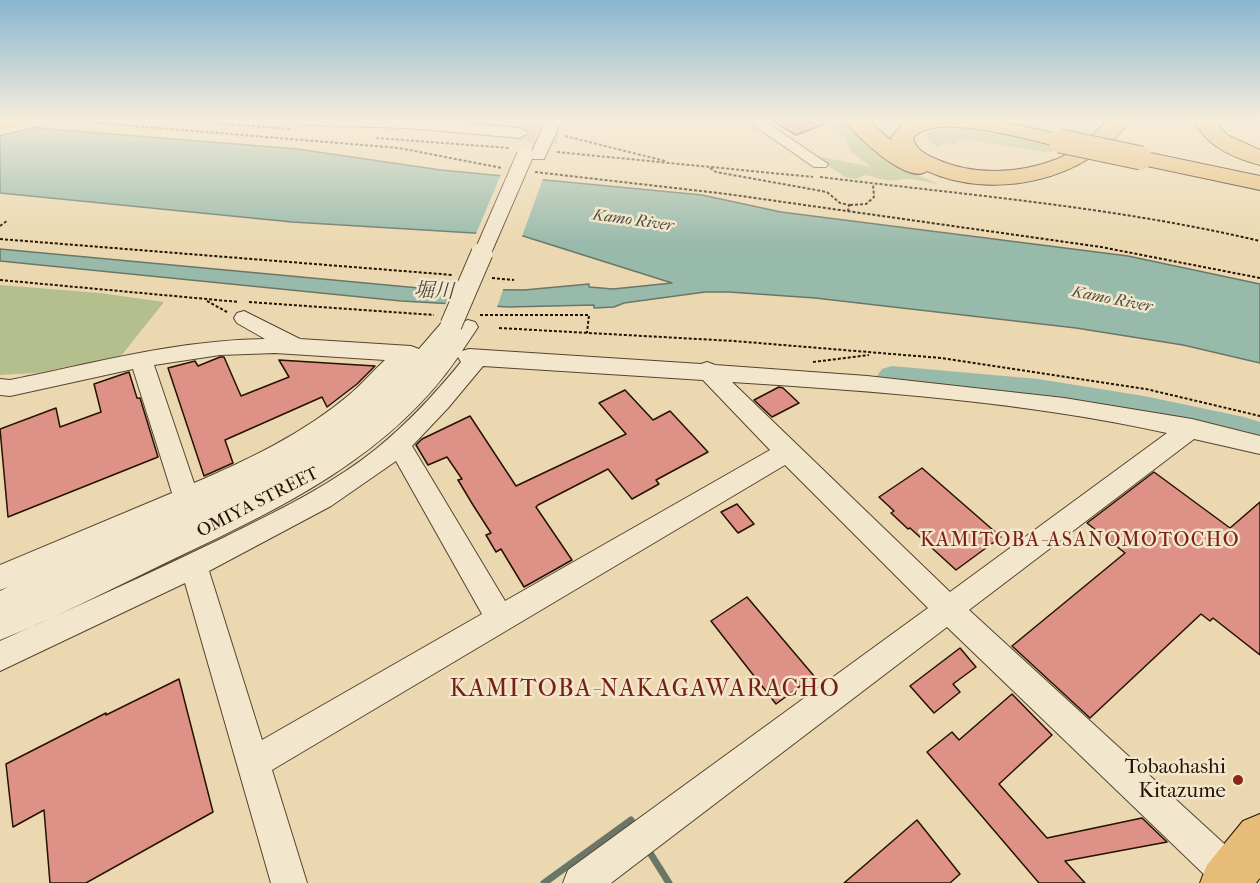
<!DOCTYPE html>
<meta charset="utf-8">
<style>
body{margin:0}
canvas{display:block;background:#ebd8b0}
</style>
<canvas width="1260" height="883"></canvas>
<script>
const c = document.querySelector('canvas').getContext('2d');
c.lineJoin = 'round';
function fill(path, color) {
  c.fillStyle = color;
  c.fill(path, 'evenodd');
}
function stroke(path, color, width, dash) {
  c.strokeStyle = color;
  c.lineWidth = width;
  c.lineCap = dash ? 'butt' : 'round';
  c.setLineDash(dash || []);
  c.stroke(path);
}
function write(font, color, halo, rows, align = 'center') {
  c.font = font + ' "IM FELL French Canon","Noto Serif JP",serif';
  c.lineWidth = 5;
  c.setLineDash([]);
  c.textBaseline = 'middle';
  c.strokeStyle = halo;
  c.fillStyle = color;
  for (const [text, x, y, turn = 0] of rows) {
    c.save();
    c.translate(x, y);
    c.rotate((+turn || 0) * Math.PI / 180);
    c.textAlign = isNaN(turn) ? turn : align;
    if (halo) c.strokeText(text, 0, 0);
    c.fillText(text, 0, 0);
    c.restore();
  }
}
const green = new Path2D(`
 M826 120H845L903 168 938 184C928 183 913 178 904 179 886 182 884 180 866 175L855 179 845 177 816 158 817 156 871 167 851 152 845 138Z
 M952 125 1011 135 1055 145 1058 151 1044 152 961 139 957 144 943 143 938 147 929 141 926 134Z
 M0 285 100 293 164 302 121 356 36 373 0 375Z`);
const water = new Path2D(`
 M0 125 297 149 441 170 702 195 781 212 1128 256 1260 284V363L1183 345 1076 328 815 298 729 292H705L624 303 614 307 594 308V305L509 307 401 301 0 261V249L430 289 524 290 589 284V287L613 289 672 283 523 236 292 222 0 193Z`);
const pier = new Path2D(`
 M502 172 544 176 521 239 475 236Z
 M453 286 476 287H504L496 310 444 307Z`);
const stream = new Path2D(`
 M647 848 669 883
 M544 883 631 820 635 827`);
const river = new Path2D(`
 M892 366 1038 379 1144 396 1244 417 1260 422V447C1141 409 1015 399 892 386L882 383 877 376 882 369Z`);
const building = new Path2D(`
 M771 120H832V121L796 135Z
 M220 357H224L241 396 289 377 279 360 375 366 357 384 327 407 322 397 225 440 233 463 204 476 168 368 195 361 198 366Z
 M129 372 137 398H140L158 457 8 517 0 429 56 408 60 427 101 412 94 384Z
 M779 387 783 388 799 403 772 417 754 400Z
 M625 390 653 420 670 411 708 452 656 480 659 484 632 499 608 469 538 505 536 507 572 560 524 587 501 549 496 552 486 535 491 533 473 505 458 480 462 479 447 457 428 465 416 445 422 439 470 416 516 486 626 434 599 403Z
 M922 468 1001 537 956 570 910 528 908 529 891 513 894 511 879 497Z
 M1154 472 1230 528 1260 502V655L1213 618 1210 621 1201 614 1090 718 1012 646 1125 553 1087 523Z
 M737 504 754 524 738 533 721 512Z
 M747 597 814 676 776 704 711 621Z
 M960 648 976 667 953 684 960 692 934 713 910 686Z
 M179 679 213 812 86 883H50L44 810 13 827 6 764 106 713V715Z
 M1012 694 1052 735 999 784 1047 838 1142 818 1167 842 1065 861 1085 883H1039L927 752 952 732 959 740Z
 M917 820 960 874 950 883H844Z`);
const minorTunnel = new Path2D(`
 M520 133 558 136`);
const path = new Path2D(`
 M61 120 399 148 502 168
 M212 123 291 129
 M565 136 665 161
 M376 138 510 148
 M557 152 813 177
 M710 168 716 172 827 192 840 203 849 205 848 211
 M535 172 727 194 1101 247 1260 278
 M820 177C967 195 1116 207 1260 241
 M850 205 866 204 874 197 873 184
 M0 226 8 220
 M0 239 453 275
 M492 278 514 280
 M0 280 239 302
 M207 301 227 312
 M249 302 434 315
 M480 315H589L587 333
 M499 328 734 341 941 358 1146 389 1260 416
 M813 362 869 355`);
const minor = new Path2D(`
 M25 120H53L51 123 0 135V125Z
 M296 120H427L520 128 528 133 520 138 409 128 303 125Z
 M546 120H562L544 159H532L530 156Z
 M746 120H763L828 164 826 167H814Z
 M244 311 300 339 411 346 419 349 444 320 451 318 460 323 468 320 475 322 478 327 462 351 469 349 701 364 707 362 715 365 867 376 1064 398 1192 419 1260 436V454L1194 439 969 610 1244 862 1249 875 1246 883H1213L947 627 611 883H563L568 870 928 608 785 465 272 770 307 883H271L185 583 0 671V641C75 607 149 574 223 538 275 512 330 486 376 449 407 424 435 394 461 362L458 357C386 462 268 514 157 567 105 592 53 619 0 640V591L8 587 0 590V565L172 493 133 369 10 396 0 395V379L10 380C95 363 178 340 265 339L237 323 234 318 237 313ZM275 353 385 360C373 371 362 384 349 395 304 433 248 460 194 483L154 365 220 355ZM483 366 703 380 770 450 505 601 412 446 448 408ZM732 382C875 391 1027 402 1167 433L950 592ZM396 461 482 614 262 740 209 571 331 506Z`);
const highway = new Path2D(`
 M0 120H32L29 124 0 131Z
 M845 120H867L892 141 891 138 903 123 911 120H995L1068 136 1071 141 1068 146 1060 147C1030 140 934 111 913 138 916 150 925 154 936 159 973 176 1019 174 1057 159 1077 151 1093 135 1108 120H1130C1088 181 993 201 927 171 909 186 855 136 845 120Z
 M1194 120H1214L1227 135 1260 150V165C1234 158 1205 146 1194 120Z
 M1141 151 1260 176V190L1133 163 1130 158 1133 153Z
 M1260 814V878L1256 883H1200L1207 865 1243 821Z`);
const minorBridgeFar1 = new Path2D(`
 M482 254 525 155`);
const minorBridge = new Path2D(`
 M451 325 482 253`);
const highwayBridge = new Path2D(`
 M1060 141 1141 158`);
const markers = [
 [1238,780,6,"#8f2418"]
];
const farWaternames = [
 ["Kamo River",633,221,8],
 ["Kamo River",1112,300,11]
];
const streetNames = [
 ["OMIYA STREET",258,503,-27]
];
const waterNames = [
 ["堀川",434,292,2]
];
const neighbourhoodNames = [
 ["KAMITOBA-ASANOMOTOCHO",1080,541]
];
const nearPoinames = [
 ["Tobaohashi",1226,768],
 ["Kitazume",1226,792]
];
const nearNeighbourhoodnames = [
 ["KAMITOBA-NAKAGAWARACHO",645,690]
];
fill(green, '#b3c08e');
fill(water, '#98baab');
stroke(water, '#6a7768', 1.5);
fill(pier, '#ebd8b0');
stroke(stream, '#6a7768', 7);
fill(river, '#98baab');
fill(building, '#de9186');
stroke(building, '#241203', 1.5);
stroke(minorTunnel, '#cdba96', 16, [16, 8]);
stroke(minor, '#56442e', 2);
stroke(highway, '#241203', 2);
stroke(path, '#241203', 2, [3, 2]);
fill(minor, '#f2e6cc');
fill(highway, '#e6bc78');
stroke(minorBridgeFar1, '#56442e', 18, []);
stroke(minorBridge, '#56442e', 23, []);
stroke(highwayBridge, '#241203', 25, []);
stroke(minorBridgeFar1, '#f2e6cc', 16);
stroke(minorBridge, '#f2e6cc', 21);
stroke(highwayBridge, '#e6bc78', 23);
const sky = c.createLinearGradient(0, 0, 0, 244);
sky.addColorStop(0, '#88b6d0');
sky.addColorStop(0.49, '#f6eddb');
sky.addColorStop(1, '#f6eddb00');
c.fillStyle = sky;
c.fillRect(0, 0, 1260, 244);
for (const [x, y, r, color] of markers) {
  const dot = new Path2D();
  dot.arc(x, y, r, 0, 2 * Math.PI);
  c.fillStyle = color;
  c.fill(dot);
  stroke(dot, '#f2e6cc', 2);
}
write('italic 16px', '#4d4d3e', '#f2e6cc', farWaternames);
write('18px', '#241203', '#f2e6cc', streetNames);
write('italic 20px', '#4d4d3e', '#f2e6cc', waterNames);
c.letterSpacing = '1.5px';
write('20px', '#7a1f14', '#f2e6cc', neighbourhoodNames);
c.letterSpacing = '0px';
write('21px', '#241203', '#f2e6cc', nearPoinames, 'right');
c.letterSpacing = '1.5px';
write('24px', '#7a1f14', '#f2e6cc', nearNeighbourhoodnames);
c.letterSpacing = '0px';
</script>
